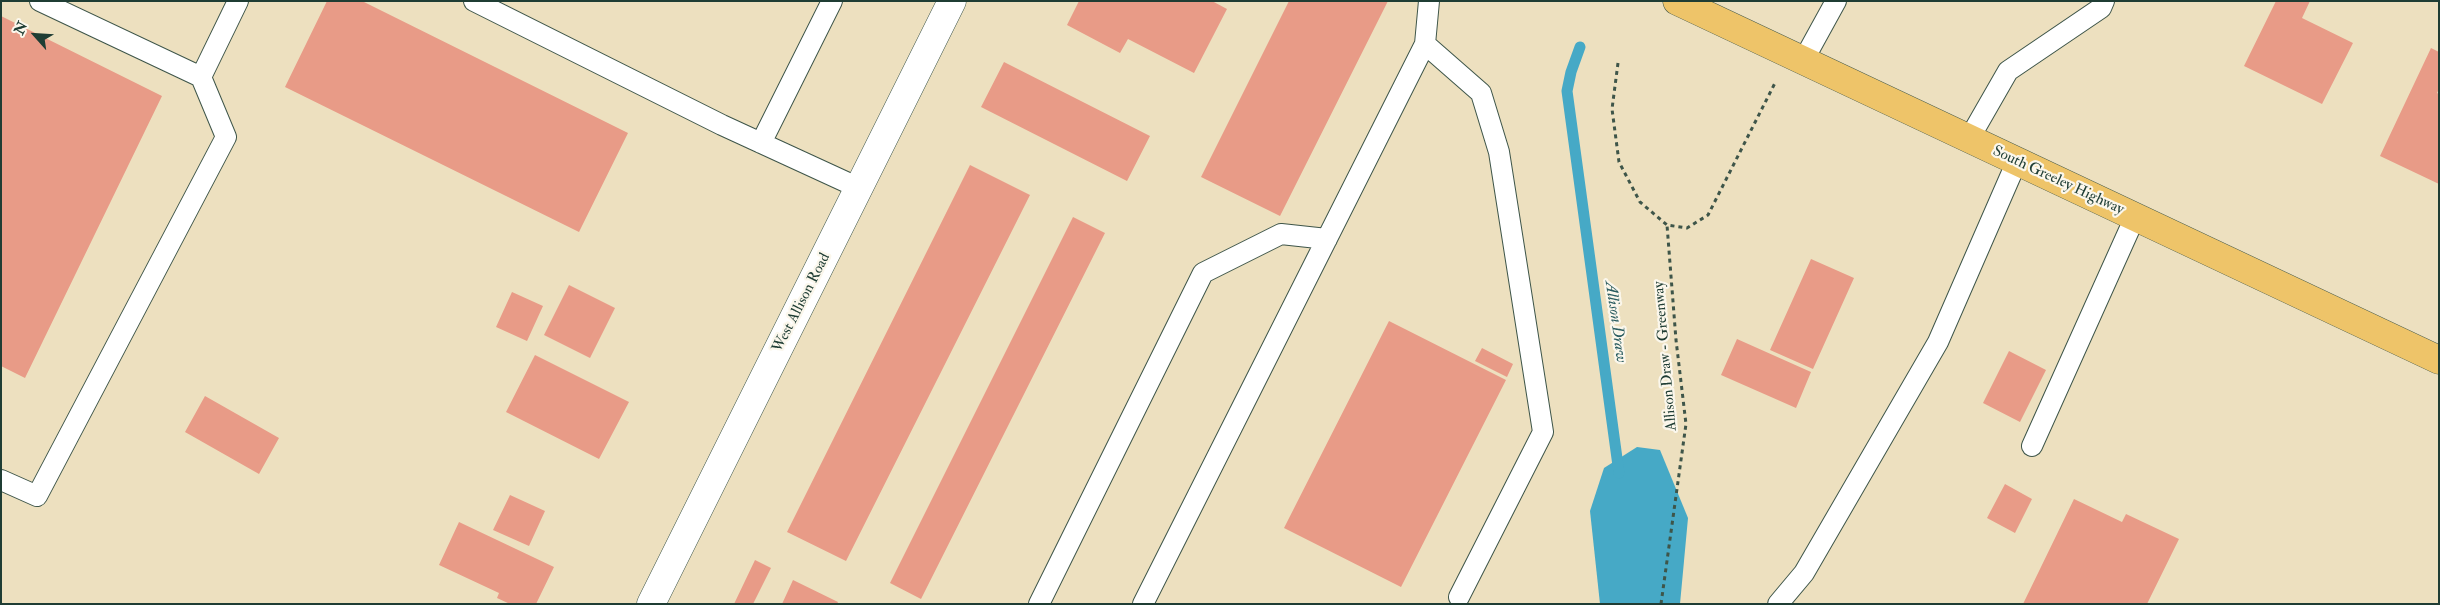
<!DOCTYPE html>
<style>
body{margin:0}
#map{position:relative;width:2440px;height:605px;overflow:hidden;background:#ede0bf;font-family:"IM FELL Double Pica",serif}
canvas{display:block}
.frame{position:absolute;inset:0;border:2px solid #1f3d34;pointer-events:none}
.north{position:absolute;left:10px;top:10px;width:50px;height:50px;-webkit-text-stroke:4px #fbf7ec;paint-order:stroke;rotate:296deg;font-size:14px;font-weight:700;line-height:20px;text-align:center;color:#1f3d34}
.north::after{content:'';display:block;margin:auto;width:18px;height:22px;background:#1f3d34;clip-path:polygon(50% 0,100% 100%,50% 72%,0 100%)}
</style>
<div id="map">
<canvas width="2440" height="605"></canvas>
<div class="frame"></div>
<div class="north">N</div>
</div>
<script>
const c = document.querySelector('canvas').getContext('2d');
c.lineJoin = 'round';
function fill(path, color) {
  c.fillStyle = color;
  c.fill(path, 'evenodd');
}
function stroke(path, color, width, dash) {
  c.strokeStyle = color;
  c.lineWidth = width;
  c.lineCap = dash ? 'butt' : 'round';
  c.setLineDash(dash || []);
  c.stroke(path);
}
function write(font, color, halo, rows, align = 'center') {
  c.font = font + ' "IM FELL Double Pica",serif';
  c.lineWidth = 4.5;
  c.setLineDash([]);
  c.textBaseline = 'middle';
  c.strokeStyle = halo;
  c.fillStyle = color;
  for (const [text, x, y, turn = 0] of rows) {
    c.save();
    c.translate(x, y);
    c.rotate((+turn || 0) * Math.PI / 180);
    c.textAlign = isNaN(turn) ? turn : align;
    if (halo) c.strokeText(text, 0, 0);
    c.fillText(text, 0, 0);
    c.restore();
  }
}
const water = new Path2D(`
 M1637 447 1660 450 1688 518 1680 604H1600L1590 511 1604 468Z`);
const stream = new Path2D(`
 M1580 47 1571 72 1567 91 1619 473`);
const building = new Path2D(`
 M327 1H362L628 133 579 232 285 87Z
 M1079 1H1212L1227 9 1194 73 1128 39 1120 53 1067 25Z
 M1289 1H1388L1280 216 1201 177Z
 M2276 1H2310L2302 18 2353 43 2322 104 2244 66Z
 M1 16 162 96 25 378 1 366Z
 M2431 48 2439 52V89L2437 93 2439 94V184L2380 156Z
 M1004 62 1150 136 1127 181 981 107Z
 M970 165 1030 195 846 561 787 532Z
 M1073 217 1105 233 921 599 890 583Z
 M1811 259 1854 278 1813 369 1770 350Z
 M569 285 615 308 590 358 544 335Z
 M512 292 543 306 527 341 496 327Z
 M1389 321 1506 380 1401 587 1284 528Z
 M1737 339 1811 372 1796 408 1721 375Z
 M1482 348 1513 364 1507 377 1475 361Z
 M2009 351 2046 370 2020 422 1983 403Z
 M535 355 629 402 599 459 506 412Z
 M205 396 279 438 259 474 185 432Z
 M2005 484 2032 499 2015 533 1987 518Z
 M510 495 545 511 529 546 493 530Z
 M2074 499 2122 522 2126 514 2179 539 2147 604H2023Z
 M459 522 554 567 536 604H510L497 598 499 593 439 565Z
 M755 560 771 568 753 604H734Z
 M793 580 838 602 837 604H782Z`);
const path = new Path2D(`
 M1618 63 1612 109 1619 162 1640 202 1667 225 1687 228 1708 215 1775 83
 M1661 604 1686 424 1676 340 1667 225`);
const service = new Path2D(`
 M40 1 201 77 238 1
 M474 1 722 125 859 188
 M1425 44 1481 93 1499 152 1543 432 1459 597
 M1803 61 1836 1
 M1969 139 2008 71 2101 8 2104 1
 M761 143 832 1
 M2032 446 2135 217
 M1 480 37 496 226 137 201 77
 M1039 604 1203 273 1281 234 1327 239
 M1143 604 1425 44 1429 1
 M1778 604 1804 573 1938 342 2017 161`);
const tertiary = new Path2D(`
 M651 604 952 1`);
const trunk = new Path2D(`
 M1677 1 2439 360`);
const streetNames = [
 ["South Greeley Highway",2058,181,25],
 ["West Allison Road",802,303,-63],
 ["Allison Draw - Greenway",1666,356,-95]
];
const waterNames = [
 ["Allison Draw",1615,322,82]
];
fill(water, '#46a9c6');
stroke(stream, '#46a9c6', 11);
fill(building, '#e89b87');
stroke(service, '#3e5549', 22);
stroke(tertiary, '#3e5549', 29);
stroke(trunk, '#3e5549', 29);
stroke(path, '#3e5549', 3, [4, 4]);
stroke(service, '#fff', 20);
stroke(tertiary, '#fff', 28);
stroke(trunk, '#eec469', 28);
write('15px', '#1f3d34', '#fbf7ec', streetNames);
write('italic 16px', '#2b5d60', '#fbf7ec', waterNames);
</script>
